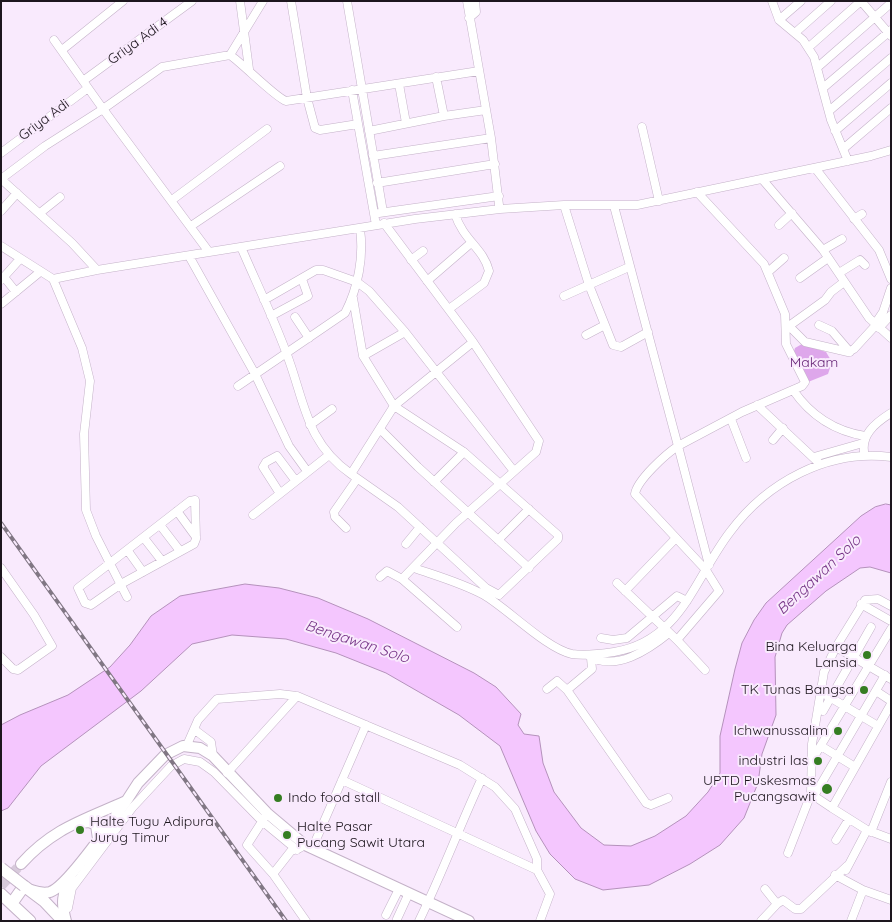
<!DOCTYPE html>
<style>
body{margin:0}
#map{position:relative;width:892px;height:922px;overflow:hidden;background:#f9eafd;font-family:Quicksand,sans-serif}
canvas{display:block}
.frame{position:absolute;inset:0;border:2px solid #1d161e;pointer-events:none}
</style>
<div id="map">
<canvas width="892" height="922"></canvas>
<div class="frame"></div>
</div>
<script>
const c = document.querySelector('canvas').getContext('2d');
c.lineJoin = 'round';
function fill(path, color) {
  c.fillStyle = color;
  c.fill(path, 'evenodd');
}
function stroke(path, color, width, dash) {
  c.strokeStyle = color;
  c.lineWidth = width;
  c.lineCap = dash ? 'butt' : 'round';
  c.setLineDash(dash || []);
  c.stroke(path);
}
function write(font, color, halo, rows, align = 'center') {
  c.font = font + ' Quicksand,sans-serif';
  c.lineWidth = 4;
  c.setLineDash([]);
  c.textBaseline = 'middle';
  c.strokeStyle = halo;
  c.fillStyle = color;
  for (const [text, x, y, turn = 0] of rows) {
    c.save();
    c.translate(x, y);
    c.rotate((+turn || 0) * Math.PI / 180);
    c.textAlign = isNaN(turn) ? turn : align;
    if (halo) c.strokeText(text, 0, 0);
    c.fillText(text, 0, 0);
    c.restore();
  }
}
const green = new Path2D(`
 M802 344 826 352 832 362 828 374 808 382 793 354 795 348Z`);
const water = new Path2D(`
 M886 504 891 505V573L870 567 860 568 826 591 787 625 782 633 775 657 776 715 762 754 758 783 744 818 720 845 690 864 649 885 603 890 575 879 550 854 536 831 500 746 459 715 386 673 336 653 286 639 232 635 192 644 141 691 41 766 8 808 1 811V725L20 715 68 695 110 667 130 645 151 616 180 596 245 584 279 588 318 598 368 619 474 673 496 687 521 714 518 725 524 734 539 736 543 763 554 792 581 828 604 845 631 846 655 836 686 816 708 792 720 773V736L735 669 742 643 754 620 766 603 861 516 875 507Z`);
const majorTunnel = new Path2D(`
 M1 886 21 864`);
const minor = new Path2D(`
 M240 1 249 69
 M291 1 307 98 315 128 320 130 358 124
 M347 1 383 212
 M467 1 491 138 499 205
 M772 1 779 20 803 40 814 57 831 120 848 161
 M861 1 891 36
 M469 18 476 12 475 1
 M779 20 801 1
 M796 32 831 1
 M54 40 103 109 162 67 230 55 263 1
 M809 47 861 1
 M62 50 123 1
 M230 55C243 64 276 98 286 101L479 71
 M819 66 891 3
 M436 77 444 116
 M83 81 192 1
 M399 84 406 123
 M823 88 891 30
 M352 90 376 225
 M829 111 891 58
 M642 127 659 201
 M369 131 444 116 486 110
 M835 131 891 83
 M843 149 891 108
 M1 153 88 88
 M373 156 491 138
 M815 168 879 250 891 279
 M1 179 45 146 103 109 209 252
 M1 179 72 243 97 270
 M762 179 823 250 869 318 891 338
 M377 183 495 164
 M172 200 267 129
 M564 205 589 285 613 345 621 347 648 332
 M614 206 678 446 742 412 802 386 805 382 786 344 785 314 764 264 697 192
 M1 211 17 193
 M40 213 60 197
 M379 213 499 196
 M854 219 862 214
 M384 223 473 342 539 441 536 452 456 523 402 579 457 627
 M779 225 792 213
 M191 226 280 166
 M1 246 53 279 97 270 415 219 500 209 564 205H637L871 156 891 150
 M241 247C256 282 273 317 286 352 305 401 305 442 351 474
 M823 250 842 239
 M189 256 255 374 289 446 307 471
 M411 260 423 251
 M768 272 784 258
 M839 273 860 260 865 265
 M4 277 16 292
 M800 278 828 258
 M53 279 82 348 90 381 84 434 86 510 96 536 127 597
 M1 280 20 259
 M427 281 471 243
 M564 296 629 267
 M353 298 363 356 394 406 464 452 558 535V539L499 595 486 588 398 507 351 474 394 406 473 342
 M264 300 316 270H323L357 282 369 291 405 332 513 470
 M1 304 40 272
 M449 309 484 283 489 271C484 249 463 240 455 214
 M271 316 308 296 302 279
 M295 317 309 338
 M786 323 805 342 848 352 854 349 876 325
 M875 324 883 312 891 288
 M819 325 832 331 850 352
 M789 326 825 300 831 292 844 282
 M879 328 891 315
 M586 335 605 325
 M363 356 405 332
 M238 386 345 313C358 288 364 257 360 229
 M793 390C811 416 834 431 865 436
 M757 405 820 464
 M731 419 746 458
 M310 425 332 409
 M380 429 418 467 529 568
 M773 440 783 428
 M865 456C859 436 875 423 891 413
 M814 457 863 443
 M434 482 464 452
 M279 492 263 467 266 462 277 456 295 480
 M195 500 196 539 194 544 121 584 91 605 85 603 78 588 190 501Z
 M177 511 196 537
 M253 515 329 455
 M160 525 180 551
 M346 528 335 517 334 512 357 479
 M144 538 162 561
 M498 540 529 509
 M406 544 420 527
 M128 551 143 572
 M1 568 34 615 52 646 18 670 13 669 1 657
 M414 568C437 576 462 583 484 595 508 609 547 649 572 654 586 656 600 654 614 652 681 641 694 579 730 532 767 482 828 449 891 457
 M380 577 387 571 402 579
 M617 583 677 640 719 591 706 570 635 494C637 480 666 454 678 446L709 565
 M625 591 676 538
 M861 604 891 621
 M891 606 878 599 865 600 836 647 824 672 812 744 811 794 832 808 891 704
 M601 638 613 640 627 638 677 596 687 601
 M677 640 705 670
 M836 647 891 679
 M589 656C616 672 648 650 669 633
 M591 658 592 669 567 690 646 803 651 805 668 798
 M547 689 557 681 567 690
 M876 691 891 701
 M826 695 878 726
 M823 711 871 627
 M195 730 211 742 213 756
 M187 745 198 720 217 699 280 694 297 696 460 765 495 787 515 809 537 859V870L550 894 540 921
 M821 746 855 767
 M812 760 891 629
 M227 773 297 696
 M342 780 537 870
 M814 796 885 675
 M832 808 867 830 891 839
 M265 817 247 845 273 874
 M871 832 891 782
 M836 840 849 819
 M300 848 291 851 273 874 306 921
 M312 849 366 725
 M788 853 811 794
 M846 870 867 830
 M835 875 863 890 891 900
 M777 904 783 900 795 909H801L847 866
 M68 908 72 888 132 808 171 766 184 759 200 762 214 772 262 821 297 850
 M386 915 399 889
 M397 919 409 893
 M419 921C442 874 460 825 482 778
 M761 921 777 904 765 889
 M851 921 863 890`);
const major = new Path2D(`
 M80 823 89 822 96 825 98 839
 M21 864C53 828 84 820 126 801
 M31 890C37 892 43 894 50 892 68 886 114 818 127 800L138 783 165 755 183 746 200 748 213 756 267 813 305 845 469 921
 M66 921C61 903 62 893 71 878`);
const highway = new Path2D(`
 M1 894 30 921
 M12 903 24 886 44 901 63 921`);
const rail = new Path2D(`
 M1 523 286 921`);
const highwayBridge = new Path2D(`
 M1 868 24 886`);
const markers = [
 [867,655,5,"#357d22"],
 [864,690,5,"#357d22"],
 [838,731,5,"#357d22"],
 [818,761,5,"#357d22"],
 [827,789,6,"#357d22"],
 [278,798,5,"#357d22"],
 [80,830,5,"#357d22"],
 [287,835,5,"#357d22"]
];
const streetNames = [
 ["Griya Adi 4",138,41,-36],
 ["Griya Adi",44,120,-37]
];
const parkNames = [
 ["Makam",814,363]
];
const poiNames = [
 ["Bina Keluarga",857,647],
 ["Lansia",857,663],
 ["TK Tunas Bangsa",854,690],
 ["Ichwanussalim",828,731],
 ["industri las",808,761],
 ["UPTD Puskesmas",816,781],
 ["Pucangsawit",816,797],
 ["Indo food stall",288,798,"left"],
 ["Halte Tugu Adipura",90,822,"left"],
 ["Jurug Timur",90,838,"left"],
 ["Halte Pasar",297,827,"left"],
 ["Pucang Sawit Utara",297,843,"left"]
];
const waterNames = [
 ["Bengawan Solo",819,575,-43],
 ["Bengawan Solo",357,642,18]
];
fill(green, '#dea7eb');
fill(water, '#f4c6fe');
stroke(water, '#b491bb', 1);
stroke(majorTunnel, '#d8cadc', 10, [10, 5]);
stroke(minor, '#c4b2c8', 9);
stroke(major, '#c4b2c8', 12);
stroke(highway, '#c4b2c8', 13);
stroke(minor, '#fff', 8);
stroke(major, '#fff', 10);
stroke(highway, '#fff', 11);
stroke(rail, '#817784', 4);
stroke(rail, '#f9eafd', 2, [5.5]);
stroke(highwayBridge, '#c4b2c8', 13, []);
stroke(highwayBridge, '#fff', 11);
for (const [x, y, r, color] of markers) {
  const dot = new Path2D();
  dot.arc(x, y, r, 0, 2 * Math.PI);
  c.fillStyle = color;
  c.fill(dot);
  stroke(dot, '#f9eafd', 2);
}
write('14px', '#1d161e', '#f9eafd', streetNames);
write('14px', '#682677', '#f9eafd', parkNames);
write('14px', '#1d161e', '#f9eafd', poiNames, 'right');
write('italic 15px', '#773587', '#f9eafd', waterNames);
</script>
